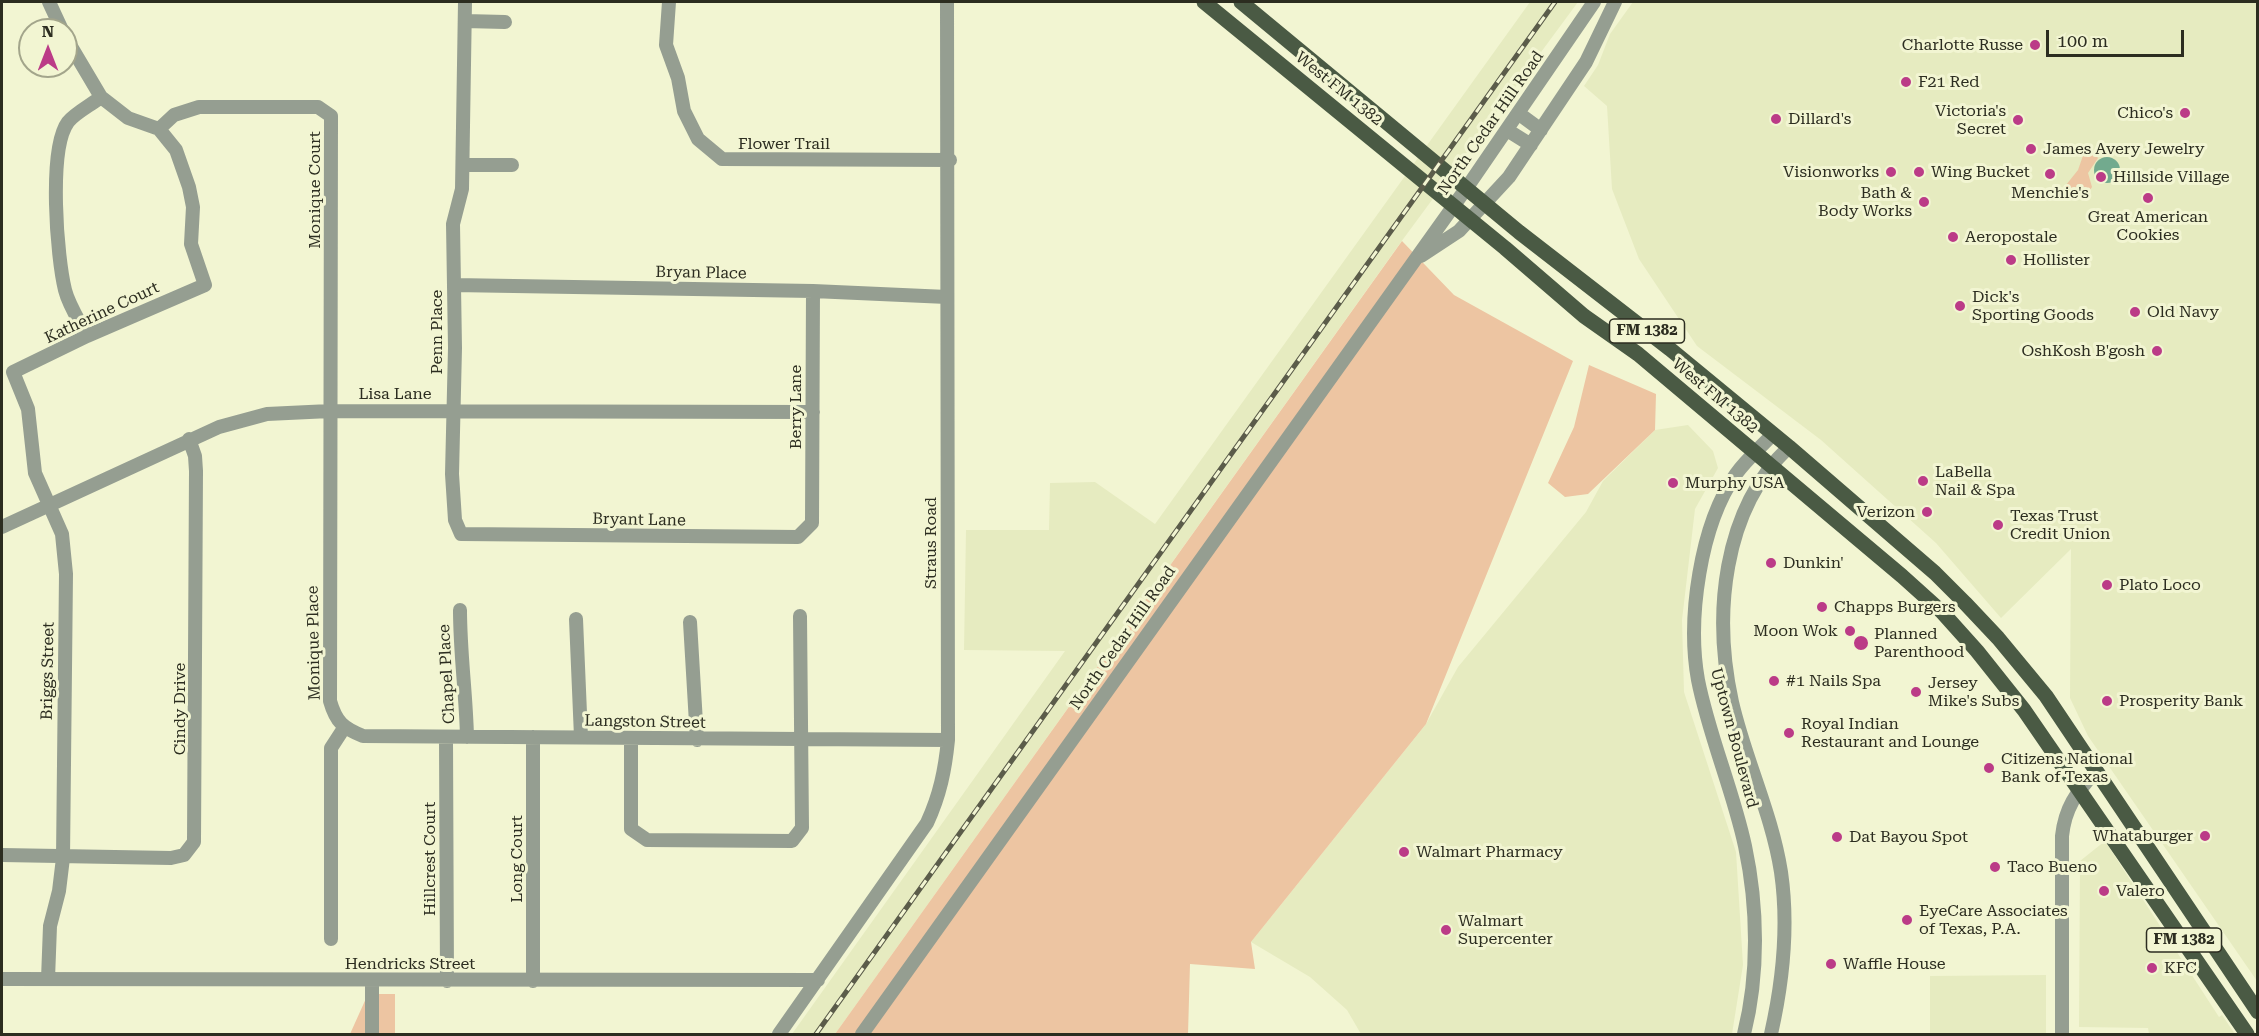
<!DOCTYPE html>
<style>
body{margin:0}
#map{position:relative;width:2259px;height:1036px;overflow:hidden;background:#f2f5d2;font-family:"Roboto Serif",serif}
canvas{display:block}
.frame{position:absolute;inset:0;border:3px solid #2c2d20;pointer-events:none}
.north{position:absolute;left:18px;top:18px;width:60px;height:60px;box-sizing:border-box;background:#f2f5d2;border:2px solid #a3a58b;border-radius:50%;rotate:0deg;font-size:16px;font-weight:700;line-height:24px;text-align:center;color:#2c2d20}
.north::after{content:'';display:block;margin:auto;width:21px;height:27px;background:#bb3b87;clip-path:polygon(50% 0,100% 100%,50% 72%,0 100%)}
.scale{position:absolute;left:2046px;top:30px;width:138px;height:27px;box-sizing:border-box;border:3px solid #2c2d20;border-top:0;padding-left:8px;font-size:18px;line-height:21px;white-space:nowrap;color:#2c2d20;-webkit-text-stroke:4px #f2f5d2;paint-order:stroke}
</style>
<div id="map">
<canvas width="2259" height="1036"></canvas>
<div class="frame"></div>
<div class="north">N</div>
<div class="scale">100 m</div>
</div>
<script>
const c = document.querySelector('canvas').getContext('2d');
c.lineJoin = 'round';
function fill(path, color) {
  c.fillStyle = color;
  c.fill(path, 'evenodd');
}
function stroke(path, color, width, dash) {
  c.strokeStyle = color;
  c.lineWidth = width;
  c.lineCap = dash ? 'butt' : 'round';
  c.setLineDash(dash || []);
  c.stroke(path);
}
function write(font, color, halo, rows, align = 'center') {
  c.font = font + ' "Roboto Serif",serif';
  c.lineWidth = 6;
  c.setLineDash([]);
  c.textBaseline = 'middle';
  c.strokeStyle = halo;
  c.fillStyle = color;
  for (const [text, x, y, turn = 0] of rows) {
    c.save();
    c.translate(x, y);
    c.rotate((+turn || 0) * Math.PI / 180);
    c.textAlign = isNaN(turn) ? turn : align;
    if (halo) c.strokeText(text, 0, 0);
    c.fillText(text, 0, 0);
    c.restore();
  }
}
const built = new Path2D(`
 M1530 2H1578L1401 242 835 1034H792L1065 651 964 650 966 530H1049L1050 483 1095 482 1155 524Z
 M1633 2H2257V981L2088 736 2070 698 2071 549 2001 618 1936 543 1821 440 1697 346 1639 259 1612 189 1607 106 1584 86 1598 65 1610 34Z
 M1688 425 1713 451 1718 468 1695 509 1682 620 1684 692 1736 852 1743 965 1732 1034H1361L1347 1010 1310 977 1251 942 1426 724 1458 667 1586 512 1603 481 1655 430Z
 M2105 841 2219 1017 2222 1015 2235 1034H2149L2148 1028 2079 1027 2080 861Z
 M2046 975V1034H1930V976Z`);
const green = new Path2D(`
 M2085 150 2093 152 2098 158 2088 173 2092 187 2085 198 2068 191 2066 185 2078 170Z
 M1402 241 1454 295 1573 361 1426 724 1251 942 1255 969 1190 964 1188 1034H835Z
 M1589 365 1656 394 1655 430 1588 494 1565 497 1548 483 1574 427Z
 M368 994H395V1034H350Z`);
const water = new Path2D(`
 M2094 170a13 13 0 1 1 26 0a13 13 0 1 1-26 0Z`);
const minor = new Path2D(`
 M49 2 62 30
 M465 2 462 189 453 224 455 348 452 474 455 520 461 534 798 537 812 523 813 291
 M669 2 666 45 678 78 684 111 698 139 722 159 950 160
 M465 21 505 22
 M1518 113 1541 130
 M159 129 174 115 199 107H318L331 116 330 701C336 722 343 728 363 736L948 740
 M1507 130 1531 145
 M463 165H512
 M1421 256 1459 231 1509 177 1586 62 1615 2
 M454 285 813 291 947 297
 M87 336C80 322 69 306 65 290 57 258 48 149 68 122 75 113 91 105 101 97
 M2 527 219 427 267 414 330 411 813 412
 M460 610C460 653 466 694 467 737
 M576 619 581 737
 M690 622 697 740
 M446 738 447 981
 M631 738V829L647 840 792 841 802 828 800 616
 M2 855 171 858 184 855 194 842 196 471 195 456 189 439
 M331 939V748L344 728
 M2 979 818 980
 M48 979 50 926 59 891 63 858 66 574 62 534 35 473 28 409 13 372 87 336 205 285 191 244 193 207 189 187 176 150 159 129 128 118 101 97 66 38
 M533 981V737
 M372 1034V981
 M779 1034 927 823C940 795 945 770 948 740 948 493 949 247 947 2
 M862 1034 1470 183 1594 2
 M1744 1034C1759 974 1758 907 1745 846 1733 790 1709 736 1698 680 1687 619 1700 525 1736 474 1746 460 1761 447 1773 434
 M1771 1034C1783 981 1789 927 1781 872 1772 814 1745 759 1732 702 1713 616 1722 510 1789 447
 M2062 1034V836C2065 808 2076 793 2095 772`);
const major = new Path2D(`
 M1204 2 1505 248 1584 316 1638 354 1902 576 1942 612 1977 651 2024 710 2247 1034
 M1241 2 1519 232 1670 349 1789 447 1935 573 1965 603 1998 638 2046 696 2258 1012`);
const rail = new Path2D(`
 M816 1034 1555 2`);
const markers = [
 [2035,45,6,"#bb3b87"],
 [1906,82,6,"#bb3b87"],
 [2185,113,6,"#bb3b87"],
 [1776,119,6,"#bb3b87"],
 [2018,120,6,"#bb3b87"],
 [2031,149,6,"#bb3b87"],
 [1891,172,6,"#bb3b87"],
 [1919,172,6,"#bb3b87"],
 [2050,174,6,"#bb3b87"],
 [2101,177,6,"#bb3b87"],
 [2148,198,6,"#bb3b87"],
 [1924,202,6,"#bb3b87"],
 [1953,237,6,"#bb3b87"],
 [2011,260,6,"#bb3b87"],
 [1960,306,6,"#bb3b87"],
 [2135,312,6,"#bb3b87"],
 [2157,351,6,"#bb3b87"],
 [1923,481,6,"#bb3b87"],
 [1673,483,6,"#bb3b87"],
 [1927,512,6,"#bb3b87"],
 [1998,525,6,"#bb3b87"],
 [1771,563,6,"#bb3b87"],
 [2107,585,6,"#bb3b87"],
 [1822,607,6,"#bb3b87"],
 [1850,631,6,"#bb3b87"],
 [1861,643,8,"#bb3b87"],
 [1774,681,6,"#bb3b87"],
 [1916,692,6,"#bb3b87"],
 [2107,701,6,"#bb3b87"],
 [1789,733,6,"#bb3b87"],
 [1989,768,6,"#bb3b87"],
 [2205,836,6,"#bb3b87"],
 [1837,837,6,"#bb3b87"],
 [1404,852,6,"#bb3b87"],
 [1995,867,6,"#bb3b87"],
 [2104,891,6,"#bb3b87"],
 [1907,920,6,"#bb3b87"],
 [1446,930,6,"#bb3b87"],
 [1831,964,6,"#bb3b87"],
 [2152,968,6,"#bb3b87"]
];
const shields = [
 [1647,331,75],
 [2184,940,75]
];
const shieldNames = [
 ["FM 1382",1647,331],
 ["FM 1382",2184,940]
];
const poiNames = [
 ["Charlotte Russe",2023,45,"right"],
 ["F21 Red",1918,82],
 ["Victoria's",2006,111,"right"],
 ["Secret",2006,129,"right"],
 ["Chico's",2173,113,"right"],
 ["Dillard's",1788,119],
 ["James Avery Jewelry",2043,149],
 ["Visionworks",1879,172,"right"],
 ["Wing Bucket",1931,172],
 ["Hillside Village",2113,177],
 ["Bath &",1912,193,"right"],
 ["Body Works",1912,211,"right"],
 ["Menchie's",2050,193,"center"],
 ["Great American",2148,217,"center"],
 ["Cookies",2148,235,"center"],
 ["Aeropostale",1965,237],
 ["Hollister",2023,260],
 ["Dick's",1972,297],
 ["Sporting Goods",1972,315],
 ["Old Navy",2147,312],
 ["OshKosh B'gosh",2145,351,"right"],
 ["LaBella",1935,472],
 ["Nail & Spa",1935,490],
 ["Murphy USA",1685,483],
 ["Verizon",1915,512,"right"],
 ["Texas Trust",2010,516],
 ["Credit Union",2010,534],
 ["Dunkin'",1783,563],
 ["Plato Loco",2119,585],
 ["Chapps Burgers",1834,607],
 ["Moon Wok",1838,631,"right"],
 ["Planned",1874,634],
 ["Parenthood",1874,652],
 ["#1 Nails Spa",1786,681],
 ["Jersey",1928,683],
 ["Mike's Subs",1928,701],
 ["Prosperity Bank",2119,701],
 ["Royal Indian",1801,724],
 ["Restaurant and Lounge",1801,742],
 ["Citizens National",2001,759],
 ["Bank of Texas",2001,777],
 ["Whataburger",2193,836,"right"],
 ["Dat Bayou Spot",1849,837],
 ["Walmart Pharmacy",1416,852],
 ["Taco Bueno",2007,867],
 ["Valero",2116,891],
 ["EyeCare Associates",1919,911],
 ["of Texas, P.A.",1919,929],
 ["Walmart",1458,921],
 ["Supercenter",1458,939],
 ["Waffle House",1843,964],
 ["KFC",2164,968]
];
const streetNames = [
 ["West FM 1382",1339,89,39],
 ["North Cedar Hill Road",1491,123,-55],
 ["Flower Trail",784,144],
 ["Monique Court",315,190,-90],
 ["Bryan Place",701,273,1],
 ["Katherine Court",102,313,-25],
 ["Penn Place",437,332,-90],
 ["Lisa Lane",395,394],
 ["West FM 1382",1715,396,40],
 ["Berry Lane",796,407,-90],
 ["Bryant Lane",639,520,1],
 ["Straus Road",931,543,-90],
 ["North Cedar Hill Road",1123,638,-55],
 ["Monique Place",314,643,-91],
 ["Briggs Street",48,671,-89],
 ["Chapel Place",447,674,-93],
 ["Cindy Drive",180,709,-90],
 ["Langston Street",645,722,1],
 ["Uptown Boulevard",1734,738,75],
 ["Hillcrest Court",430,859,-90],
 ["Long Court",517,859,-90],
 ["Hendricks Street",410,964]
];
fill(built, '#e6ebc0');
fill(green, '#edc5a2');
fill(water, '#72aa8e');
stroke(minor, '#959e91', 14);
stroke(major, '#4a5a44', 15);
stroke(rail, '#5b5c4a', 5);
stroke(rail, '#f2f5d2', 3, [9]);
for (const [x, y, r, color] of markers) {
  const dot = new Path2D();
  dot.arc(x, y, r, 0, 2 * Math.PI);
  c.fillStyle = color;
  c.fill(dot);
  stroke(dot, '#f2f5d2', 2);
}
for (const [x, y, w] of shields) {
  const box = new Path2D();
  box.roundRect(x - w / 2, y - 12, w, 24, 4.5);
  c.fillStyle = '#f2f5d2';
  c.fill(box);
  stroke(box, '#2c2d20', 1.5);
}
write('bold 15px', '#2c2d20', null, shieldNames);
write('16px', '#2c2d20', '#f2f5d2', poiNames, 'left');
write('16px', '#2c2d20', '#f2f5d2', streetNames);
</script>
